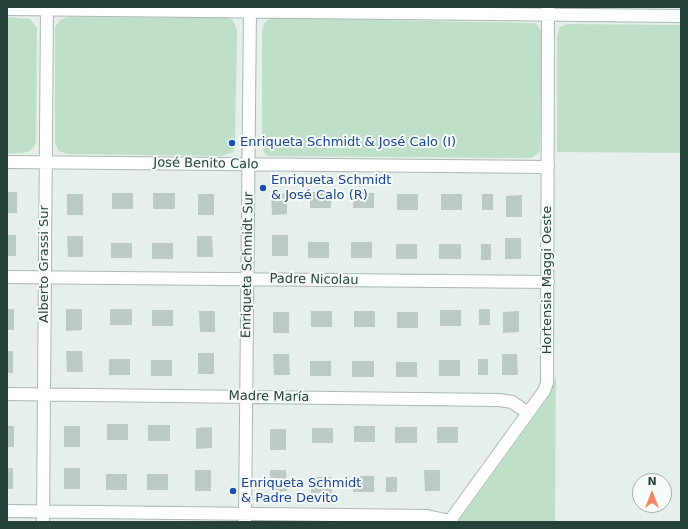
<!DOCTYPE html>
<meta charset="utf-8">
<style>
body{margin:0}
#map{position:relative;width:688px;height:529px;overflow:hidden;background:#e6efeb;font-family:"DejaVu Sans",sans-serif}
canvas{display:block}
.frame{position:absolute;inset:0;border:8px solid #24423a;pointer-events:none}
.north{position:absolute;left:632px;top:473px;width:40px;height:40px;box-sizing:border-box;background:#f7fbf9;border:1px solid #a3b1ad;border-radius:50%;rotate:0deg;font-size:11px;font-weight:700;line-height:16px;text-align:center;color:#24423a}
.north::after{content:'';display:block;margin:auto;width:14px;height:18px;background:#f4845f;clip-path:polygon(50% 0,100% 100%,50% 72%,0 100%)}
</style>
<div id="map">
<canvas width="688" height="529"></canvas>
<div class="frame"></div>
<div class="north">N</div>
</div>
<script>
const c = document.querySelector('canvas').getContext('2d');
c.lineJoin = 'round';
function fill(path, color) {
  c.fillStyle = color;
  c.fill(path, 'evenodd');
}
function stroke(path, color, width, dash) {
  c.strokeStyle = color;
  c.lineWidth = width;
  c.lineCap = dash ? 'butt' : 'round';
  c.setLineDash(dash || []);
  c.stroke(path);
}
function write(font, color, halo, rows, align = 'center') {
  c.font = font + ' "DejaVu Sans",sans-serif';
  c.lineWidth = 4;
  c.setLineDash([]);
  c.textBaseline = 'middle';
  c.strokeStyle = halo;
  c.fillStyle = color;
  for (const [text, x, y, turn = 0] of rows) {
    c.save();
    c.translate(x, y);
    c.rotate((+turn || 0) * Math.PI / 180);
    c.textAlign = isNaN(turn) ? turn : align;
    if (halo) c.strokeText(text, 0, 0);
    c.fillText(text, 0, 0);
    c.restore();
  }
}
const green = new Path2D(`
 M7 17 30 19 37 28 36 143C31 156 18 153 7 153Z
 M68 17 228 18 233 20 237 30 235 144 233 152 222 156 67 154 59 151 55 144V27L60 20Z
 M275 18 535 23 539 27 542 32 540 152 531 158 268 156 264 152 262 144V31C263 23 267 18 275 18Z
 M568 24 681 25V153L557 152V36L560 27Z
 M556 374 555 522H458L545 402 552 390Z`);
const building = new Path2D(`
 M7 192H17V213H7Z
 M310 192H331V208H310Z
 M112 193H133V209H112Z
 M153 193H175V209H153Z
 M287 193V214L272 215 271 194Z
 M353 193H374V208H353Z
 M67 194H83V215H67Z
 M198 194H214V215H198Z
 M397 194H418V210H397Z
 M441 194H462V210H441Z
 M482 194H493V210H482Z
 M522 195V217H506V196Z
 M7 235H16V256H7Z
 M272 235H288V256H272Z
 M67 236H83V257H68Z
 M197 236H212L213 257H197Z
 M505 238H521V259H505Z
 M308 242H329V258H308Z
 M351 242H372V258H351Z
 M111 243H132V258H111Z
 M152 243H173V259H152Z
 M396 244H417V259H396Z
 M439 244H461V259H439Z
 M481 244H491V260H481Z
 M7 309H14V330H7Z
 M66 309H82V330L66 331Z
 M110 309H132V325H110Z
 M479 309H490V325H479Z
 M152 310H173V326H152Z
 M440 310H461V326H440Z
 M199 311H215V332H200Z
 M311 311H332V327H311Z
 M354 311H375V327H354Z
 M519 311V332L503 333V312Z
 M273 312H289V333H273Z
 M397 312H418V328H397Z
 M7 351H13V373H7Z
 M66 351H82L83 372H67Z
 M198 353H214V374H198Z
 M273 354H289L290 375H274Z
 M502 354H517L518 375H502Z
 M109 359H130V375H109Z
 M478 359H488V375H478Z
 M151 360H172V376H151Z
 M439 360H460V376H439Z
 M310 361H331V376H310Z
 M352 361H374V377H352Z
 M396 362H417V377H396Z
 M107 424H128V440H107Z
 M148 425H170V441H148Z
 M7 426H14V447H7Z
 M64 426H80V447H64Z
 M354 426H375V442H354Z
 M212 427V448L196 449V428Z
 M395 427H417V443H395Z
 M437 427H458V443H437Z
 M312 428H333V443H312Z
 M270 429H286V450H270Z
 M7 468H13V489H7Z
 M64 468H80V489H64Z
 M195 470H211V491H195Z
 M270 470H286L287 491 271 492Z
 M424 470H440V491H425Z
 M106 474H127V490H106Z
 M147 474H168V490H147Z
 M353 476H374V492H353Z
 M311 477H332V493H311Z
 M386 477H397V492H386Z`);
const minor = new Path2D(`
 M7 9 681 16
 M7 162 548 167
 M7 277 548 282
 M7 394 499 400 512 402 528 413
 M7 511 427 516 450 521
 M43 522 47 7
 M245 522 250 7
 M449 522 544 391 547 383 548 7`);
const markers = [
 [232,143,4,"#1a4fb4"],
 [263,188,4,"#1a4fb4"],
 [233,491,4,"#1a4fb4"]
];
const transitNames = [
 ["Enriqueta Schmidt & José Calo (I)",240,143],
 ["Enriqueta Schmidt",271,181],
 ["& José Calo (R)",271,196],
 ["Enriqueta Schmidt",241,484],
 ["& Padre Devito",241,499]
];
const streetNames = [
 ["José Benito Calo",206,164,1],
 ["Alberto Grassi Sur",45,264,-90],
 ["Enriqueta Schmidt Sur",248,265,-89],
 ["Padre Nicolau",314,280,1],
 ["Hortensia Maggi Oeste",548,280,-90],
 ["Madre María",269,397,1]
];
fill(green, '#bfe0c8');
fill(building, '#bbcac4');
stroke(minor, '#a8b8b2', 14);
stroke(minor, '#fff', 12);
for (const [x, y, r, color] of markers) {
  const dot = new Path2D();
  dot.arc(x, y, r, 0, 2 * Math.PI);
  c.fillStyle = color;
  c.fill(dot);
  stroke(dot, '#f7fbf9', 1.5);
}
write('13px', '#164399', '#f7fbf9', transitNames, 'left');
write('13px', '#24423a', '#f7fbf9', streetNames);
</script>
